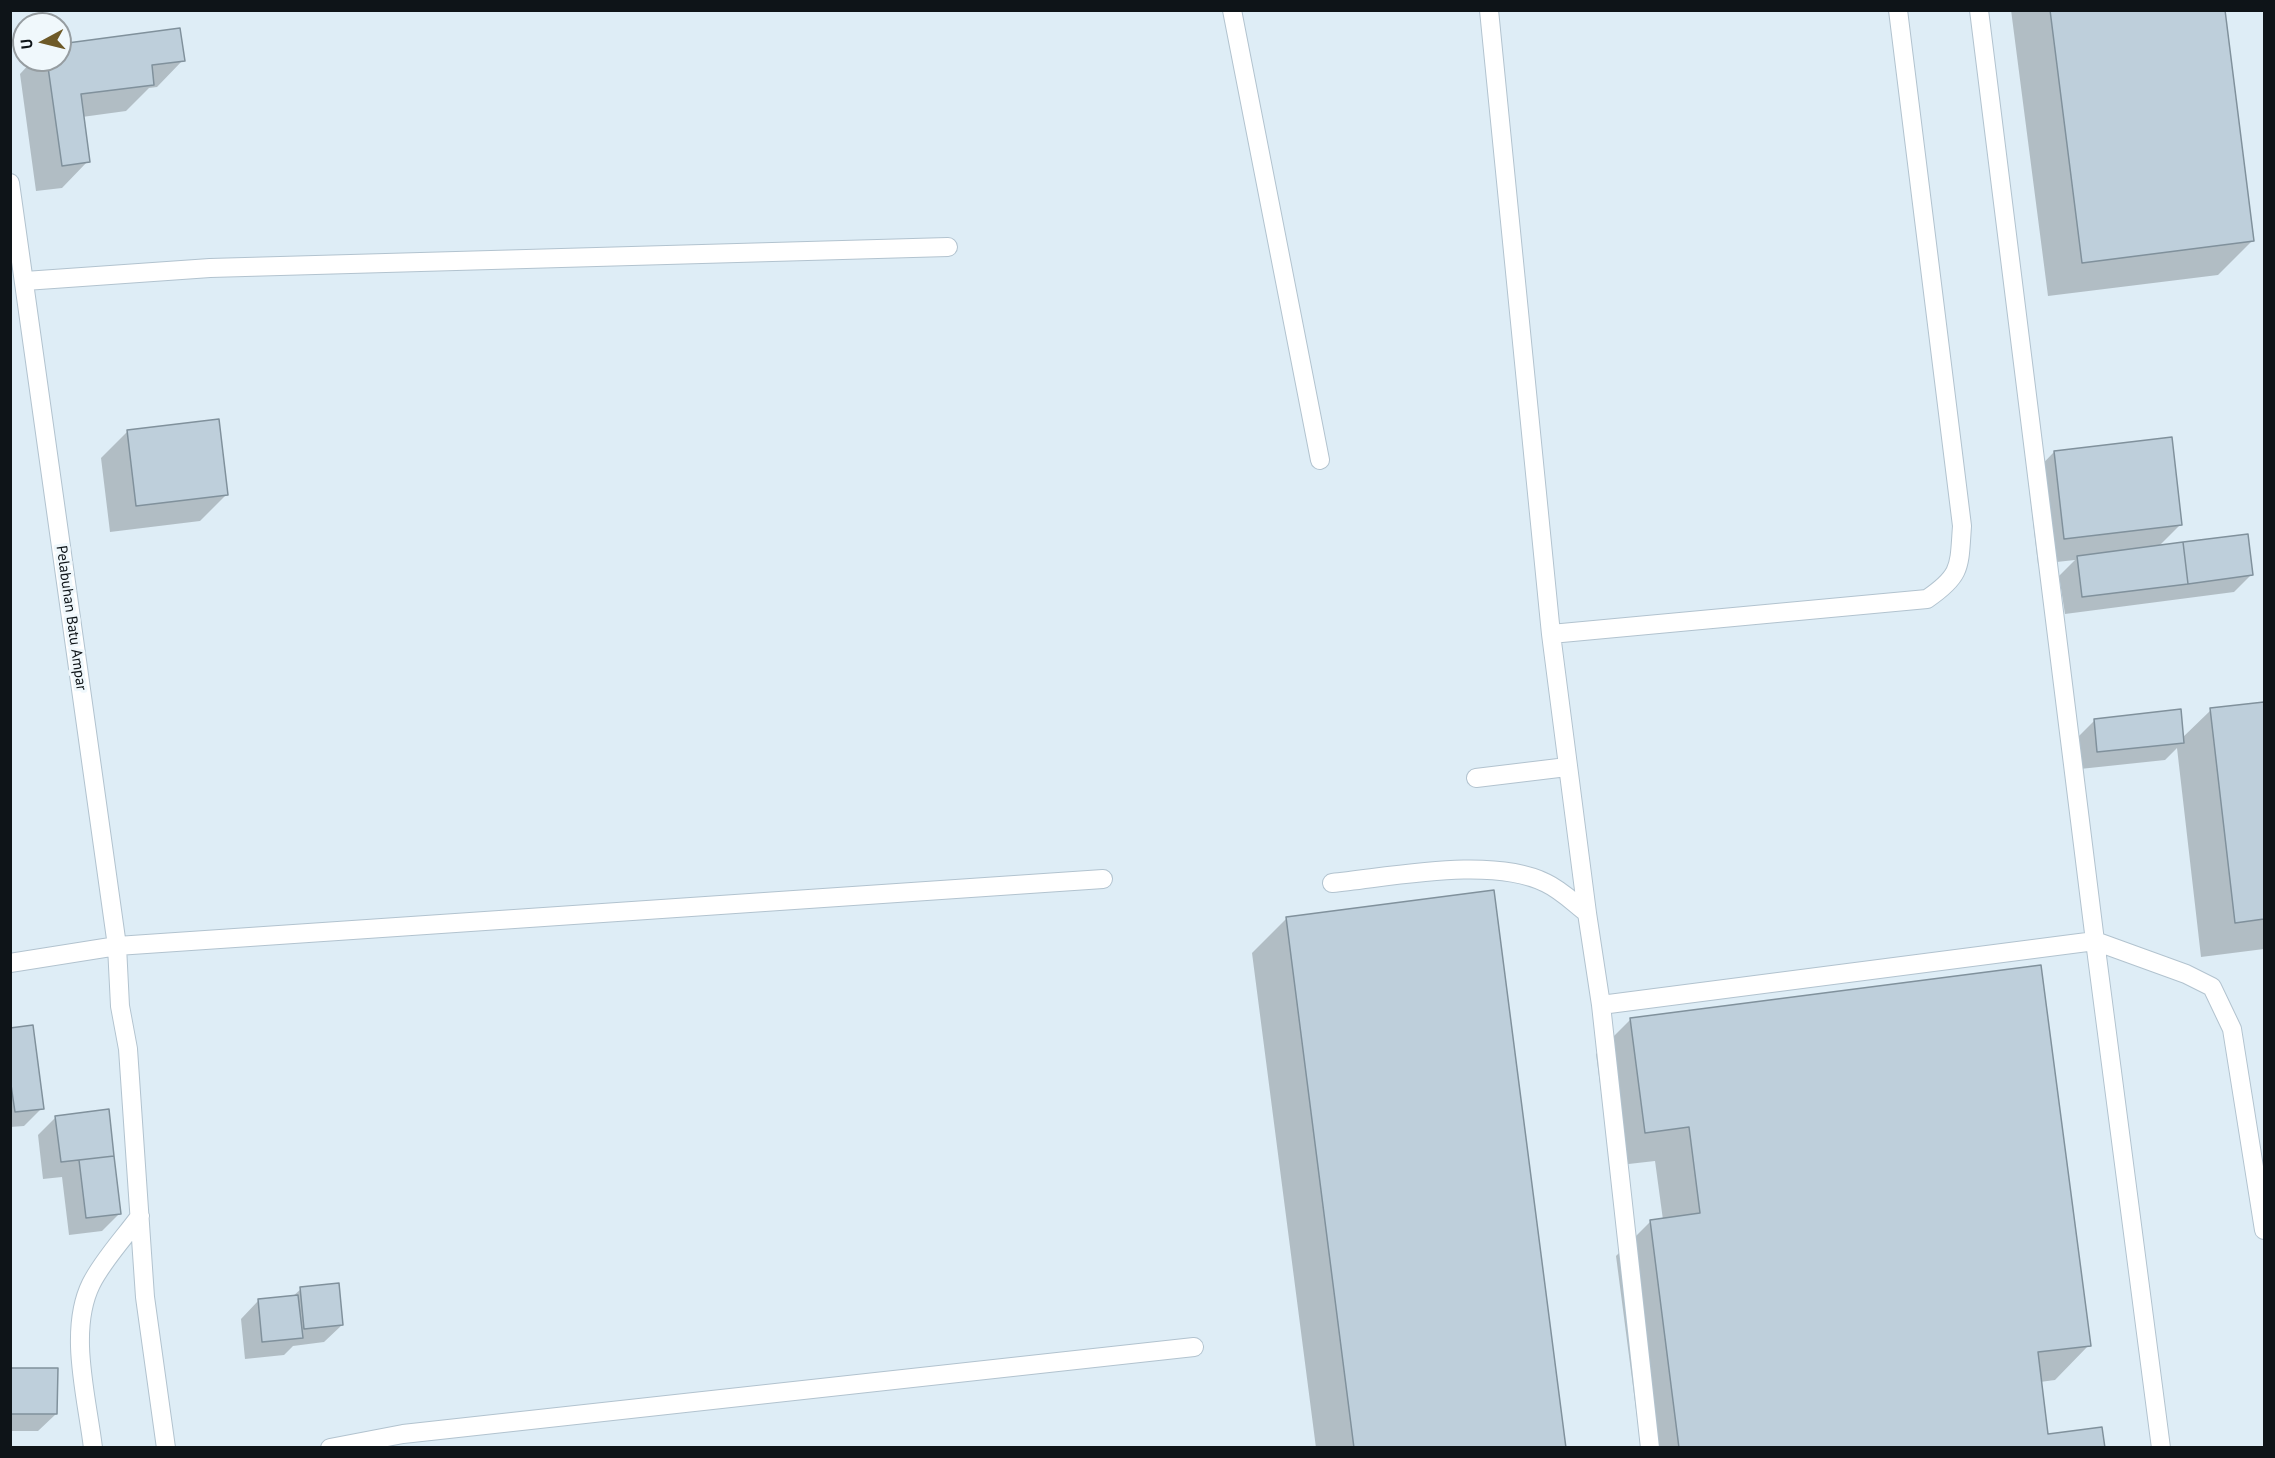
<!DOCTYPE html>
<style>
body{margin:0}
#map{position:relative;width:2275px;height:1458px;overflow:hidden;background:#f0f8fc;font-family:"PT Sans",sans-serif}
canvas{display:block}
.frame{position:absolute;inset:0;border:12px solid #0e1418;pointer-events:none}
.north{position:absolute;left:12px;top:12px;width:60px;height:60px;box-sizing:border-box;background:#f0f8fc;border:2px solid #969da1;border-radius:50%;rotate:263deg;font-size:16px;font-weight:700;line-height:24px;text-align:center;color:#0e1418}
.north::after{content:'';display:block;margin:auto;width:21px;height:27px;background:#6e5a28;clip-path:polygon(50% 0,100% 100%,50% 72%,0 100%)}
</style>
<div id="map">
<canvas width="2275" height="1458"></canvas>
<div class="frame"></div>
<div class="north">U</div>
</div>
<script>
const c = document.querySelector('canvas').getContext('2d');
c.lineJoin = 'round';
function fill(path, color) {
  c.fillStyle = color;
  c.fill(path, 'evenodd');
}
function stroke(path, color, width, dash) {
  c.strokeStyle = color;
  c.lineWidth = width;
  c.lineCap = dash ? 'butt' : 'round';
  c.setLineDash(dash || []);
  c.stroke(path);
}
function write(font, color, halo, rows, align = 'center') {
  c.font = font + ' "PT Sans",sans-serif';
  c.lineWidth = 6;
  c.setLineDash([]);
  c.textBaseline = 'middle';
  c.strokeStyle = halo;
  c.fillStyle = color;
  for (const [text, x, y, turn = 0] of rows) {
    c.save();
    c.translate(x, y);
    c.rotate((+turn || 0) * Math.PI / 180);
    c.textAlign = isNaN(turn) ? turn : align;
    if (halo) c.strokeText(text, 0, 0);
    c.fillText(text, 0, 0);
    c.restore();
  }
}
const built = new Path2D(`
 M11 11H2264V1447H11ZM24 24H60V60H24Z`);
const shadow = new Path2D(`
 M2011 10H2223L2253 240 2218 275 2048 296Z
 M60 46 183 60 157 87 149 88 126 111 82 117 88 161 62 188 36 191 20 74 33 60H60Z
 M127 432 227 494 200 521 110 532 101 458Z
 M2054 452 2181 524 2158 547 2252 574 2234 592 2065 614 2059 576 2075 560 2038 564 2028 479Z
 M2264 703V949L2201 957 2177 748 2165 760 2080 769 2077 738 2095 720 2182 738 2211 710Z
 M1286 919 1565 1448H1316L1252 953Z
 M1631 1019 2089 1345 2055 1380 2040 1382 2047 1436 2104 1448H1641L1616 1256 1651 1221 1663 1220 1655 1161 1611 1166 1596 1054Z
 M10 1029 42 1108 24 1126 10 1127Z
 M107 1111 120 1213 102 1231 69 1235 62 1177 43 1179 38 1135 56 1117Z
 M301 1289 342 1325 324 1342 293 1346 284 1355 245 1359 241 1319 258 1301 292 1297Z
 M10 1370 56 1414 38 1431H10Z`);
const building = new Path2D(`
 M2050 10H2225L2254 241 2082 263Z
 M180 28 185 61 152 65 154 85 81 94 90 162 62 166 47 60H60V44Z
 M219 419 228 495 136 506 127 430Z
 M2172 437 2182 525 2064 539 2054 451Z
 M2248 534 2253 575 2188 584 2183 542Z
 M2183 542 2188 584 2082 597 2077 556Z
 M2264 702V919L2235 923 2210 708Z
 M2181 709 2184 743 2097 752 2094 719Z
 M1494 890 1566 1448H1354L1286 917Z
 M2041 965 2091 1346 2038 1352 2048 1434 2102 1427 2105 1448H1679L1650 1220 1700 1213 1689 1127 1645 1133 1630 1018Z
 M33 1025 44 1109 15 1112 10 1078V1028Z
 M109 1109 114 1156 61 1162 55 1116Z
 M114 1156 121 1214 86 1218 79 1160Z
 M339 1283 343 1325 304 1329 300 1287Z
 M298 1295 303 1338 262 1342 258 1299Z
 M10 1368H58L57 1414H10Z`);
const lane = new Path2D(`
 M1232 10 1320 460
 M1489 10 1551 634 1587 913
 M10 183 117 946 10 963
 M25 281 210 268 948 247
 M1551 634 1927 599C1962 575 1959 567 1962 526L1898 10
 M1476 778 1567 767
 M1332 883C1393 877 1491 856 1546 883 1561 890 1574 903 1587 913L1601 1005
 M93 1448C87 1397 68 1331 91 1284 103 1260 124 1238 140 1216
 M166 1448 145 1297 128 1049 120 1006 117 946 1103 879
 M330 1448 403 1434 1194 1347
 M1650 1448 1601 1005 2095 941 1979 10
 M2161 1448 2095 941 2186 974 2212 987 2232 1029 2264 1230`);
const streetNames = [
 ["Pelabuhan Batu Ampar",71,618,82]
];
fill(built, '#deedf6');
fill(shadow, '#0003');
fill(building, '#becfdb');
stroke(building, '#80919c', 1.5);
stroke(lane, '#b2c3cf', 20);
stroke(lane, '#fff', 18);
write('15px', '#0e1418', '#f0f8fc', streetNames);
</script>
